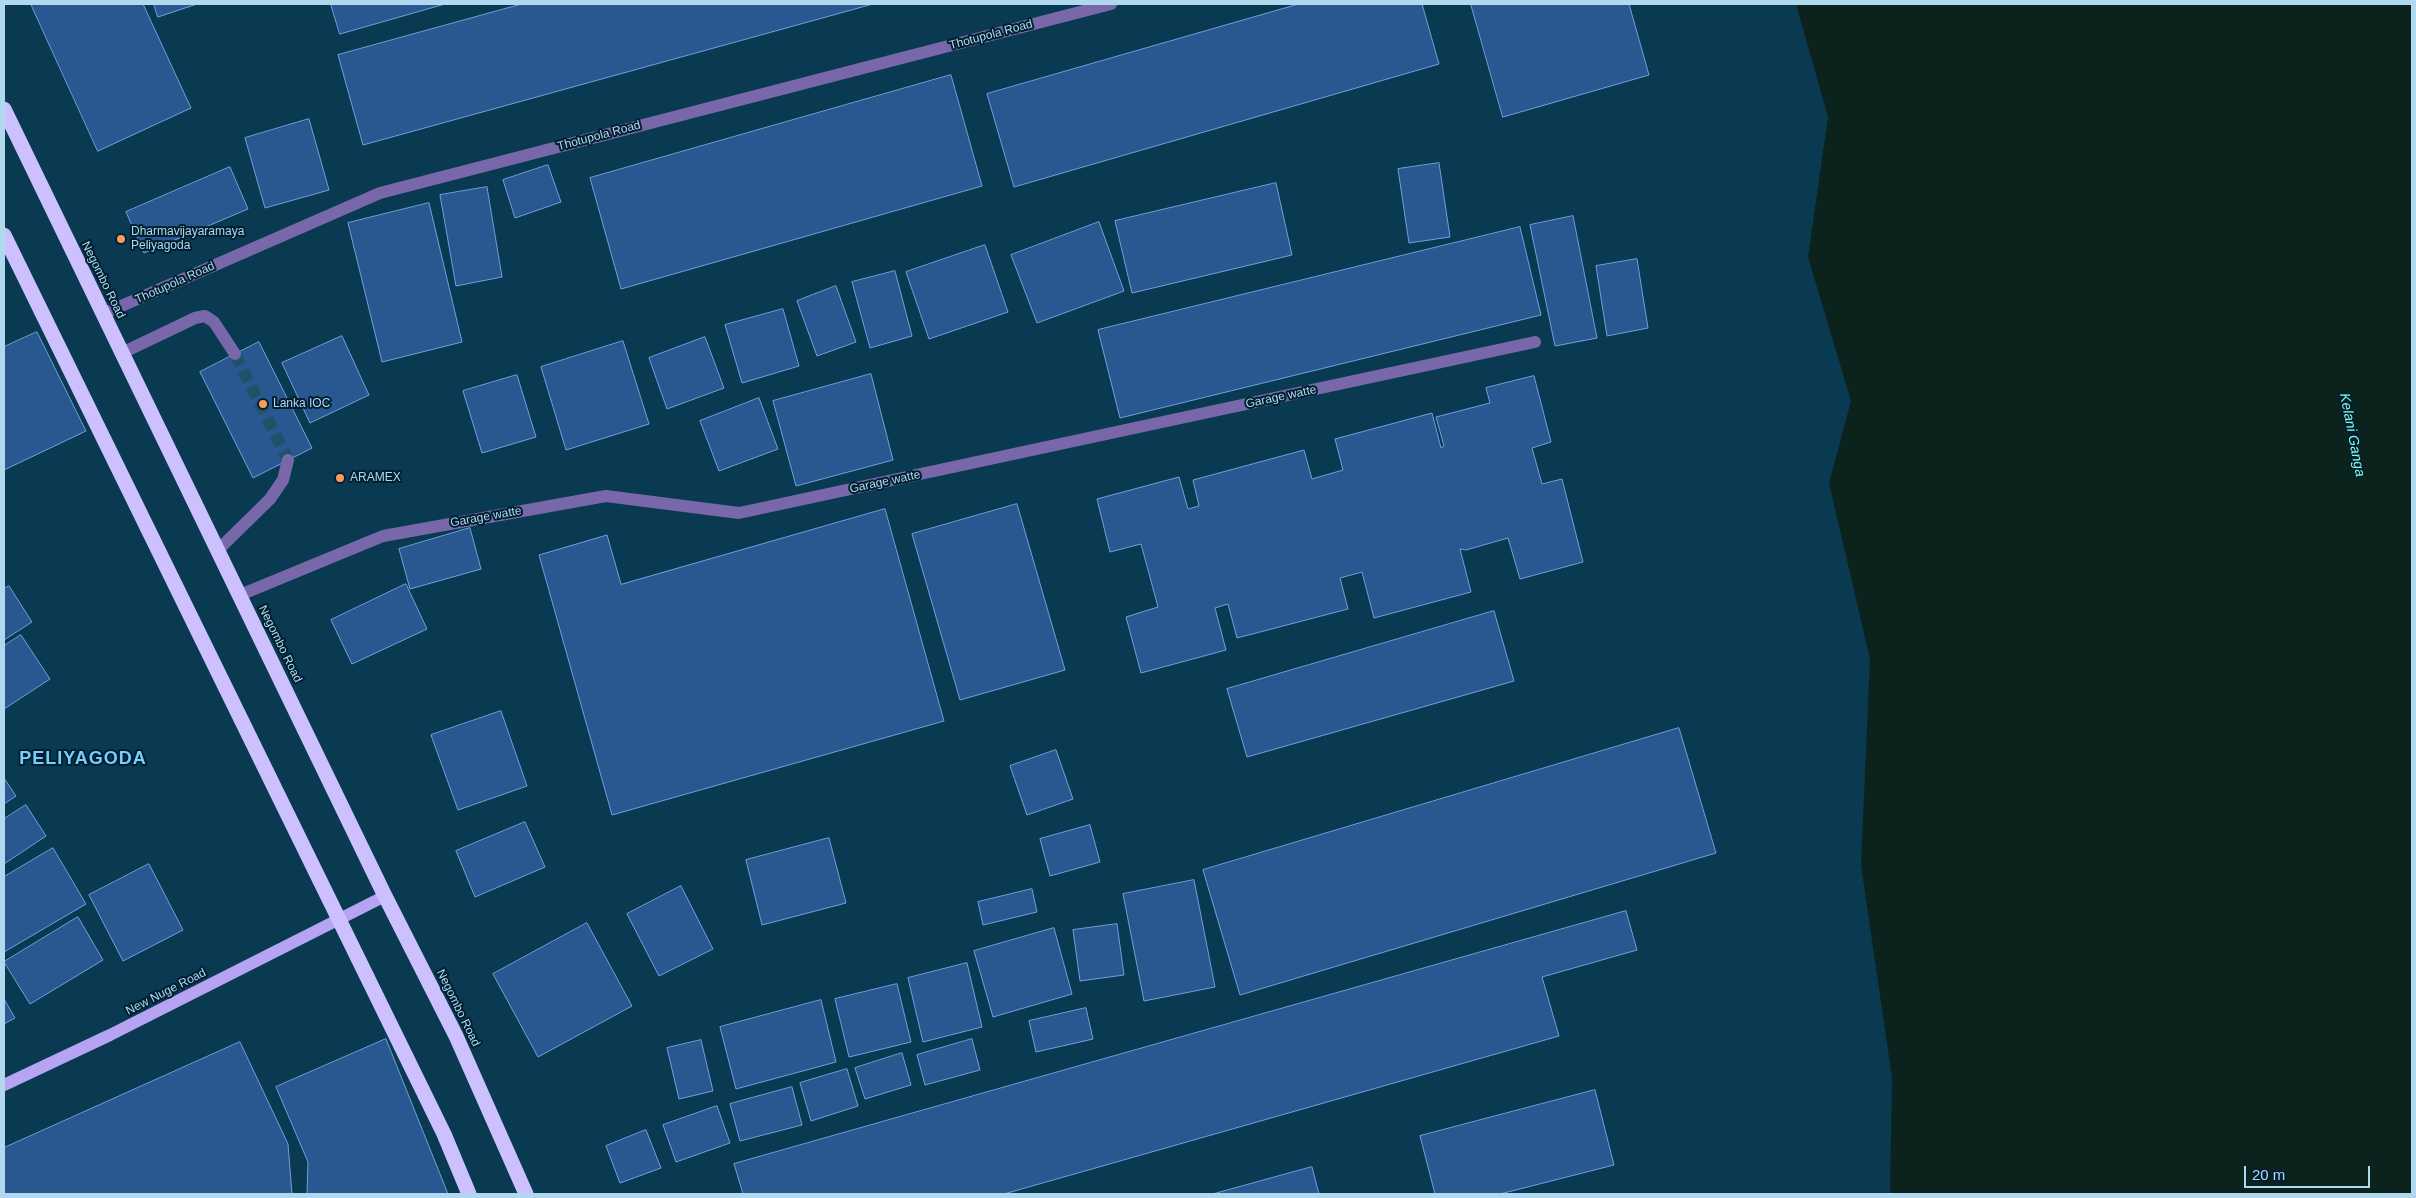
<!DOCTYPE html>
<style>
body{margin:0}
#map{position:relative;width:2416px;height:1198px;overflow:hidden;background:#093a51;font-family:Arial,sans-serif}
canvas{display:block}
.frame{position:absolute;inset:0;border:5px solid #b0d8ef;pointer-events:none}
.scale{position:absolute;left:2244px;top:1166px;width:126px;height:22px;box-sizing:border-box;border:2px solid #b0d8ef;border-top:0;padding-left:6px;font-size:15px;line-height:18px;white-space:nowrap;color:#b0d8ef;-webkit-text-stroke:4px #002031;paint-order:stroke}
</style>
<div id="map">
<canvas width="2416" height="1198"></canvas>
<div class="frame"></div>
<div class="scale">20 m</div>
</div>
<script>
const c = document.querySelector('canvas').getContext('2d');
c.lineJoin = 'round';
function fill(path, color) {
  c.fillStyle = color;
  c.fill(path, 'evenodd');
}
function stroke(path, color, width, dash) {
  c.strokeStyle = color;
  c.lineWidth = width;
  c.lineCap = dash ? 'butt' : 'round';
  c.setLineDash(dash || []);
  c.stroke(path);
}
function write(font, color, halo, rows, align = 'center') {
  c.font = font + ' Arial,sans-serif';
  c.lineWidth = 4;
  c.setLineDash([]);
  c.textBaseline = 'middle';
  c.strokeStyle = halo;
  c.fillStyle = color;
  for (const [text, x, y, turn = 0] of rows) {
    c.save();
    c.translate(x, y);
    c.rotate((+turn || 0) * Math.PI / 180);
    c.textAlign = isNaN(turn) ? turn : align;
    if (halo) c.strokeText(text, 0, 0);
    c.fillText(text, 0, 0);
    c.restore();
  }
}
const water = new Path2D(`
 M1796 4H2412V1194H1890L1892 1078 1861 865 1870 659 1829 483 1851 401 1808 257 1828 117Z`);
const building = new Path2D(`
 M31 4H143L191 108 98 151Z
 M154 4H197L158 17Z
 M331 4H445L340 34Z
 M522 4H873L363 145 338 55Z
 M1299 4H1422L1439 64 1014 187 987 94Z
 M1471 4H1629L1649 75 1503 117Z
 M951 75 982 186 621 289 590 178Z
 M309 119 329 190 265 208 245 138Z
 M1439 163 1450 237 1409 243 1398 169Z
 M548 165 561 202 515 218 503 180Z
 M230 167 248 209 144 253 126 212Z
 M1276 183 1292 255 1132 293 1115 221Z
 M487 187 502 277 456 286 440 195Z
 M429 203 462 342 382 362 348 223Z
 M1573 216 1597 338 1555 346 1530 225Z
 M1099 222 1124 291 1037 323 1011 255Z
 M1520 227 1541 315 1120 418 1098 330Z
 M985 245 1008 312 929 339 906 272Z
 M1637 259 1648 328 1607 336 1596 266Z
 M895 271 912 336 870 348 852 282Z
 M836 286 856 342 817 356 797 301Z
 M783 309 799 366 742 383 725 325Z
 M37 332 86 431 4 470V347Z
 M342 336 369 395 310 423 282 363Z
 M705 337 724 388 667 409 649 358Z
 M623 341 649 424 566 450 541 367Z
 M259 342 312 448 253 478 200 372Z
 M871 374 893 460 796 486 773 401Z
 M517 375 536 437 482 453 463 391Z
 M1534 376 1551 442 1532 448 1542 484 1562 479 1583 562 1520 579 1508 538 1466 550 1460 549 1471 592 1374 618 1362 572 1340 578 1348 609 1237 638 1228 604 1215 608 1226 650 1141 673 1126 617 1158 607 1141 544 1110 552 1097 499 1179 477 1188 509 1199 506 1193 480 1304 450 1312 479 1343 470 1335 439 1432 413 1441 448 1444 446 1436 417 1490 403 1486 388Z
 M759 398 778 449 719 471 700 421Z
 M1017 504 1065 670 960 700 912 534Z
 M885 509 944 721 612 815 539 555 607 535 621 584Z
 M470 528 481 569 410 589 399 549Z
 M406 584 427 629 352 664 331 620Z
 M9 586 32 622 4 640V589Z
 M1494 611 1514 681 1247 757 1227 689Z
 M21 635 50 679 4 709V646Z
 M501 711 527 786 458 810 431 735Z
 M1679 728 1716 853 1240 995 1203 870Z
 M1056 750 1073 799 1027 815 1010 766Z
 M4 778 16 796 4 804Z
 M26 805 46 836 4 864V819Z
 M525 822 545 867 475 897 456 851Z
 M1090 825 1100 862 1050 876 1040 839Z
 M829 838 846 903 762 925 746 860Z
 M53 848 86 904 4 952V877Z
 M149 864 183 930 123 961 89 895Z
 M1194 880 1215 987 1144 1001 1123 894Z
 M681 886 713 949 659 976 627 914Z
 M1032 889 1037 912 983 925 978 902Z
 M1626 911 1637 950 1542 977 1559 1036 1004 1194H743L734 1164Z
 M78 917 103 960 30 1004 4 962Z
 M587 923 632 1006 538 1057 493 974Z
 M1117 924 1124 975 1080 981 1073 930Z
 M1054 928 1072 994 993 1017 974 951Z
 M967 963 982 1027 923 1042 908 978Z
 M897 984 911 1042 849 1057 835 999Z
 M4 999 15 1018 4 1024Z
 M821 1000 836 1062 736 1089 720 1027Z
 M1086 1008 1093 1039 1036 1052 1029 1021Z
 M386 1039 448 1194H307L308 1162 276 1087Z
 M972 1039 980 1070 925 1085 917 1055Z
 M701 1040 713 1091 679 1099 667 1048Z
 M240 1042 288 1144 292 1194H4V1148Z
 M902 1053 911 1085 865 1099 855 1068Z
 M847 1069 858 1106 811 1121 800 1083Z
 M792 1087 802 1125 740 1141 730 1104Z
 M1595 1090 1614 1165 1500 1194H1435L1420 1136Z
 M717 1106 730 1143 676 1162 663 1125Z
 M646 1130 661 1168 620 1183 606 1146Z
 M1312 1167 1319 1194H1213Z`);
const minorTunnel = new Path2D(`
 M235 354 288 460`);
const minor = new Path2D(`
 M103 314 380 193 1111 4
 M122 353 195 318 205 316 214 322 235 354
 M218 550 270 499 283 480 288 460
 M240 595 383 536 606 496 739 513 1535 342`);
const major = new Path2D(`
 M4 1085 110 1035 385 896`);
const highway = new Path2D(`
 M4 109 385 896 456 1036 526 1194
 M4 235 444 1134 469 1194`);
const markers = [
 [121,239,5,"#fe9c57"],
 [263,404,5,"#fe9c57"],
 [340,478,5,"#fe9c57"]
];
const streetNames = [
 ["Thotupola Road",991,35,-15],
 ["Thotupola Road",599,136,-15],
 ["Negombo Road",103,280,64],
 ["Thotupola Road",175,283,-24],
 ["Garage watte",1281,397,-12],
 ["Garage watte",885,482,-12],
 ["Garage watte",486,517,-10],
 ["Negombo Road",280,644,64],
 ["New Nuge Road",166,992,-27],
 ["Negombo Road",458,1008,64]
];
const poiNames = [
 ["Dharmavijayaramaya",131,232],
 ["Peliyagoda",131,246],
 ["Lanka IOC",273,404],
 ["ARAMEX",350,478]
];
const waterNames = [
 ["Kelani Ganga",2352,435,79]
];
const districtNames = [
 ["PELIYAGODA",83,759]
];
fill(water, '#0c231d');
fill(building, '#295890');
stroke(building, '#6fa1dd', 1);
stroke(minorTunnel, '#225269', 12, [12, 6]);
stroke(minor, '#7868a9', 12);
stroke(major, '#b6a4f2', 12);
stroke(highway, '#cdc0ff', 15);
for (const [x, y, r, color] of markers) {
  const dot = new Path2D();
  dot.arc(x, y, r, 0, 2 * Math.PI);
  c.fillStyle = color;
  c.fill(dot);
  stroke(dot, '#002031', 2);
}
write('12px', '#b0d8ef', '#002031', streetNames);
write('12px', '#b0d8ef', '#002031', poiNames, 'left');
write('italic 14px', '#88fadb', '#002031', waterNames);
c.letterSpacing = '1px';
write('bold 18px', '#79cdfb', '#002031', districtNames);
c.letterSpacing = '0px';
</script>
